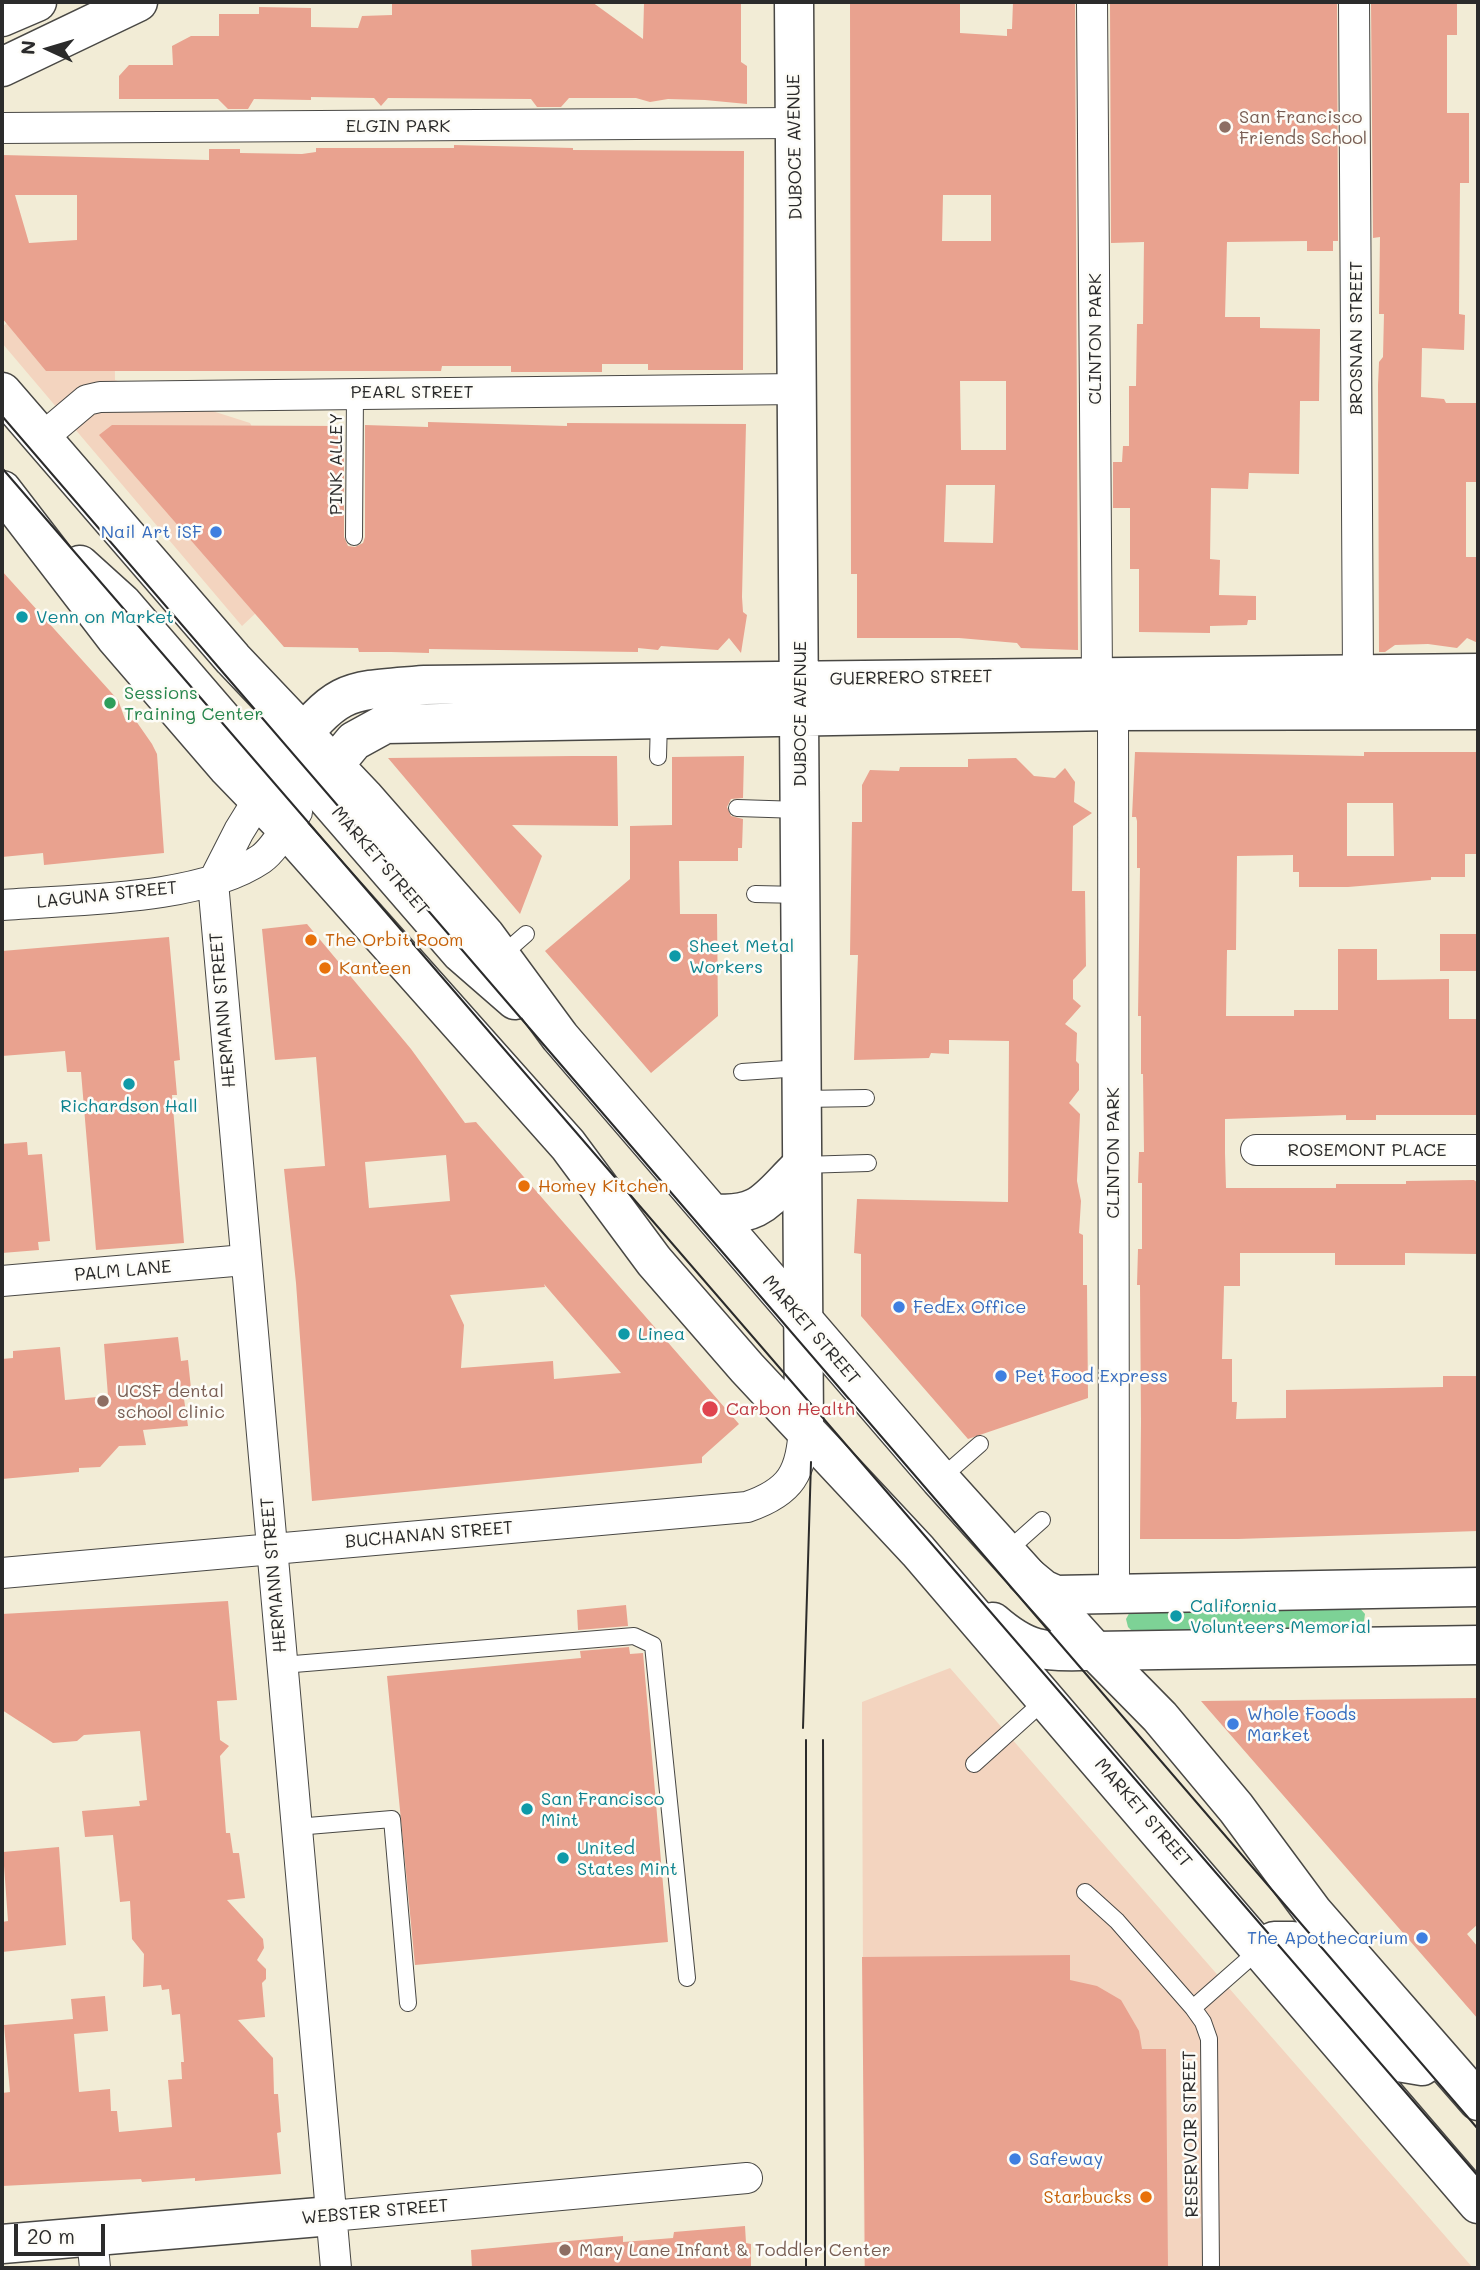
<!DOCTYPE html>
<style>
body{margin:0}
#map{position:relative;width:1480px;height:2270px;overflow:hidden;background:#f2ecd6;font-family:Mali,sans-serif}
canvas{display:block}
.frame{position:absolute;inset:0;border:4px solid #2b2b2b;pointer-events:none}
.north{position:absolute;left:14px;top:14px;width:70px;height:70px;-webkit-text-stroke:5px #fdfcf7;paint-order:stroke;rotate:274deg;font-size:19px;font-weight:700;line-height:28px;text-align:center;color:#2b2b2b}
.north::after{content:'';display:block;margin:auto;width:24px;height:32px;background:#2b2b2b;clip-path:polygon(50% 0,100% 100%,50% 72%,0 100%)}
.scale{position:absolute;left:14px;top:2224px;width:91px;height:32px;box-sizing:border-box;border:4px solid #2b2b2b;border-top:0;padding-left:9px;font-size:21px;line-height:24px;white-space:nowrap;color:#2b2b2b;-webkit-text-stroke:5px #fdfcf7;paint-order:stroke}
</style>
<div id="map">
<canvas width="1480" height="2270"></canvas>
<div class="frame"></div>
<div class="north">N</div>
<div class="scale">20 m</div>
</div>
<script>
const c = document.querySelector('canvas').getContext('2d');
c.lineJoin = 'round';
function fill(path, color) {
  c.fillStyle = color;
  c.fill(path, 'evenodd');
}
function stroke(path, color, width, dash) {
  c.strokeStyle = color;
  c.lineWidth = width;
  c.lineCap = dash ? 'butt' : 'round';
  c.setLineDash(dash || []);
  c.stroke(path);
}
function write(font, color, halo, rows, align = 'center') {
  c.font = font + ' Mali,sans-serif';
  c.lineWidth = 5;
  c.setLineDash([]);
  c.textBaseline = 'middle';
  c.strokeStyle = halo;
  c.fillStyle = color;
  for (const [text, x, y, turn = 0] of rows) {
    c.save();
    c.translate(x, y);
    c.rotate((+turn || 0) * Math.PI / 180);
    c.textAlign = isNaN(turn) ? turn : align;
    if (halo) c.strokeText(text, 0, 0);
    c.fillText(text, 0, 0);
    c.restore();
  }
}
const built = new Path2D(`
 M85 261 114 295 115 380 250 423 320 553 242 626 2 343V327Z
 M950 1668 1473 2268H864L862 1702Z`);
const green = new Path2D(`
 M1358 1606 1365 1614 1363 1628 1134 1633 1128 1627 1126 1619 1131 1610Z`);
const building = new Path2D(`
 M392 2H592L643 39 644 4 741 2V62L747 66V104L705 100 668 99 650 102 636 98H569L561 107H537L531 99 388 98 381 106 374 98 311 97V100L254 99 248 109H228L218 99H119V76L129 65H173L172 46 191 36H219V14H259V7L311 8V27L358 28 362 16 392 15Z
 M850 2H960V33L1007 36V29H1012L1013 2H1075L1078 650 1021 648 1017 643 959 638H857V574H851ZM943 195H991V241H942ZM960 381H1006V450H961ZM946 485H995L993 543 944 542Z
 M1110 2H1337L1338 241H1333V251H1307V241L1227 242 1225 317H1260V328L1320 329 1319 401H1300L1299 474 1249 473 1248 489 1211 488 1210 559 1220 560 1219 595 1256 596V620H1248L1247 625 1210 626V633L1139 632V569H1130V508H1113V462H1122L1123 446H1129V386H1136L1137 324H1143L1144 242 1111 243Z
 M1371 2H1457V35H1447V113H1469V183H1460L1459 314 1465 315 1464 350 1422 348 1421 397 1444 399 1446 403H1476L1478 482H1466V557H1478V643L1467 638 1457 648 1428 644 1395 645 1385 652H1379L1378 385 1379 362 1383 357 1384 314H1379L1380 237 1373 238Z
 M454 145 573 148V150L744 151 743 370H648V364H602V372H511V366H442L441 371H46L2 318V155L209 160V149H240V153L302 154 316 152V148H454ZM15 195H77V240L29 243Z
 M428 422 567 426V423L746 424 742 597 743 612 747 615 741 653 729 638 718 650 661 646 658 650 638 648V652L429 649V653L391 652H359L358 648 284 647 99 435 112 425 344 426V537L348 546 355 547 363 543 365 537V425L428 427Z
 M2 571 118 700 125 719 136 721 152 744 157 754 164 853 44 865 43 853 2 857Z
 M1135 752 1364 756V752H1478V854H1465V877H1431V880L1348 887H1299V872H1293V855L1237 856 1236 950H1227L1226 1016H1294V1010H1338V949H1377V980L1449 979V1019H1478V1115H1376V1120H1346V1115L1225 1119V1153L1226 1188H1336V1184H1406V1181L1474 1180 1478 1183V1254L1405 1253V1265H1335V1253H1240V1286H1224L1222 1359H1232V1402H1237L1236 1419 1286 1418V1390L1443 1387V1376H1478V1531L1238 1539H1140L1141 1422 1140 1285H1137L1138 1249H1142V1183H1138L1139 1152H1144L1143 1074H1141V1016H1138L1140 868H1137V821L1136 817H1132ZM1347 803H1393L1394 856H1347Z
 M572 756H617L618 826 512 825 542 856 520 914 388 758Z
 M744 756 743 798 731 799 727 807 731 816 743 819 742 848H738V861H679L680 914H717L718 1016 651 1073 545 951 630 879V826L672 825V757Z
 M1016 758 1034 776 1055 778 1065 768 1075 782 1074 802 1092 813 1073 826 1072 891H1085L1086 966 1073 980V999L1081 1006 1065 1024 1077 1033 1076 1061 1079 1064V1090L1069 1103 1080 1114 1077 1181 1081 1201 1079 1233 1083 1235V1285H1087L1088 1398 968 1439 861 1316V1254L854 1253 857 1199 1008 1202 1009 1041 949 1040V1054L931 1053 929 1058 854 1060 858 955H850L852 822H862V785L870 770 899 771 900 767H968V759Z
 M307 924 411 1049 465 1123 476 1122 739 1424 702 1457V1463L312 1501 296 1283 284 1169 325 1166 316 1057 275 1060 262 929ZM446 1155 450 1201 369 1208 365 1162ZM544 1284 621 1373 554 1379 553 1361 461 1368 464 1325 450 1295 545 1287Z
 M1440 934H1478V971H1440Z
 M169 937 180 1060 174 1061 177 1095H172L184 1243 96 1250 81 1072H67L65 1051 2 1056V951Z
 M27 1142 28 1155 42 1154 50 1241 38 1242 39 1250 2 1253V1144Z
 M178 1337 181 1361 188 1360 192 1398 184 1399 188 1426 143 1430 146 1445 119 1446 100 1467 79 1468V1472L2 1479V1359L13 1358V1351L60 1347 65 1400 108 1396 104 1344Z
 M228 1601 237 1700 217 1701 220 1740 229 1746 220 1756 226 1833H230L233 1853H239L245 1898 227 1900 263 1939 264 1948 257 1960 266 1969V1979L262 1983 265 2017 238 2020 273 2058 274 2094H278L281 2132 277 2133 281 2174 195 2181V2178L142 2182 141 2179 2 2186V2093L10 2092 4 2025 73 2019 71 1999 105 1996 108 2031 74 2034 79 2092 110 2089 111 2111H117L119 2132 172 2127 168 2080 182 2079 181 2062H184L180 2014 172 2015 169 1989 162 1990 161 1985 143 1987 144 1954 132 1939 130 1901 120 1902 113 1835 85 1837 82 1811 140 1806 139 1801 147 1800 140 1731 84 1735 77 1741 53 1743 2 1710V1614Z
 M626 1605 628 1626 578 1630 577 1610Z
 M629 1647 630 1654 643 1653 668 1942 415 1965 387 1676 581 1658 580 1651Z
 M1478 1698V1924L1467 1934 1478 1947V2019L1201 1701Z
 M59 1847 66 1945 2 1952V1922L8 1921 3 1852Z
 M1070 1955V1980L1097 1986 1121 2000 1139 2031 1142 2049H1166L1168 2268H865L862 1957Z
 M745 2226 746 2243 751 2244V2268H472L471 2250 623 2236V2242L673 2238 674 2232Z`);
const lane = new Path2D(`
 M354 537 355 392
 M658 757 659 720
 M737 808 800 810
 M755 894 800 895
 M501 956 526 934
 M742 1072 801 1068
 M802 1099 866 1098
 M802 1165 868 1163
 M940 1479 980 1444
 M1006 1552 1042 1520
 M282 1665 634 1636 653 1645 687 1978
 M974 1764 1045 1700
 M296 1827 392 1819 408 2003
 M1085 1892 1117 1921 1193 2008 1203 2022 1209 2039 1211 2268
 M1193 2008 1260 1949`);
const street = new Path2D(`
 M1092 2 1097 677
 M1354 2 1358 675
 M2 128 795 123
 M42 438 87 400 100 397 798 389
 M1113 711 1114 1595
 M268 784 239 831 213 882 336 2268
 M2 905C76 899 199 901 261 859 275 849 287 826 297 812
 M1256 1150H1478
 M2 1281 245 1260
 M2 1573 747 1507C791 1492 802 1473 804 1426
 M331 2216 747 2178
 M92 2236 95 2268`);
const secondary = new Path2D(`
 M794 2 804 1426
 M287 754C339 688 343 691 425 685L1478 673
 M314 789 354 741 385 724 1113 711 1478 710
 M1026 1575 1043 1589 1056 1595 1478 1587
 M1095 1651 1478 1645
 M2 2244 331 2216`);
const primary = new Path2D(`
 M2 392 233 659 364 797 485 935 560 1037 940 1479 1095 1651 1160 1717 1236 1808 1313 1912 1478 2101
 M2 490 115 637 228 768 286 828 568 1145 654 1261 747 1368 918 1551 1478 2204
 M80 565 122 603 290 798
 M265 727 461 953 515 1000
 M712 1213C762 1218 768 1197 802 1165
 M993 1622C1031 1655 1047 1651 1095 1651
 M1260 1949 1274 1941H1293L1398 2062 1422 2066 1437 2054`);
const highway = new Path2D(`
 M2 17 37 2
 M2 67 138 2`);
const tram = new Path2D(`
 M2 416 1478 2129
 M2 468 1478 2176
 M803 1728 811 1462
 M806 1740V2268
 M823 1740 825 2268`);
const markers = [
 [1225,127,7,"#8d6e63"],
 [216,532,7,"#3f7fe0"],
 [22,617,7,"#0f9aa8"],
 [110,703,7,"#2e9e5b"],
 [311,940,7,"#e8710a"],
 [675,956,7,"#0f9aa8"],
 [325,968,7,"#e8710a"],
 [129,1084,7,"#0f9aa8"],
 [524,1186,7,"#e8710a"],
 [899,1307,7,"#3f7fe0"],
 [624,1334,7,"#0f9aa8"],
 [1001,1376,7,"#3f7fe0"],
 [103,1401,7,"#8d6e63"],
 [710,1409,9,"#e0444e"],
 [1176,1616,7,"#0f9aa8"],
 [1233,1724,7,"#3f7fe0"],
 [527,1809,7,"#0f9aa8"],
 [563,1858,7,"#0f9aa8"],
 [1422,1938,7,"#3f7fe0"],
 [1015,2159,7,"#3f7fe0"],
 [1146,2197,7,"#e8710a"],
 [565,2250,7,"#8d6e63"]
];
const educationNames = [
 ["San Francisco",1239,117],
 ["Friends School",1239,138],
 ["UCSF dental",117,1391],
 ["school clinic",117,1412],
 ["Mary Lane Infant & Toddler Center",579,2250]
];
const streetNames = [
 ["ELGIN PARK",398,126],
 ["DUBOCE AVENUE",795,147,-91],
 ["BROSNAN STREET",1356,338,-90],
 ["CLINTON PARK",1095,339,-90],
 ["PEARL STREET",412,392],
 ["PINK ALLEY",336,464,-90],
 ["GUERRERO STREET",911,678,-1],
 ["DUBOCE AVENUE",800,714,-90],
 ["MARKET STREET",380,861,49],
 ["LAGUNA STREET",107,895,-6],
 ["HERMANN STREET",223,1010,-95],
 ["ROSEMONT PLACE",1367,1150],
 ["CLINTON PARK",1113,1153,-90],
 ["PALM LANE",123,1271,-5],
 ["MARKET STREET",811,1330,49],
 ["BUCHANAN STREET",429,1535,-5],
 ["HERMANN STREET",274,1575,-95],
 ["MARKET STREET",1143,1813,49],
 ["RESERVOIR STREET",1191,2134,-91],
 ["WEBSTER STREET",375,2212,-5]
];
const shopNames = [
 ["Nail Art iSF",202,532,"right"],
 ["FedEx Office",913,1307],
 ["Pet Food Express",1015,1376],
 ["Whole Foods",1247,1714],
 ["Market",1247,1735],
 ["The Apothecarium",1408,1938,"right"],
 ["Safeway",1029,2159]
];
const cultureNames = [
 ["Venn on Market",36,617],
 ["Sheet Metal",689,946],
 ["Workers",689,967],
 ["Richardson Hall",129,1106,"center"],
 ["Linea",638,1334],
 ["California",1190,1606],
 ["Volunteers Memorial",1190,1627],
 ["San Francisco",541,1799],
 ["Mint",541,1820],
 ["United",577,1848],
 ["States Mint",577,1869]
];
const leisureNames = [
 ["Sessions",124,693],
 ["Training Center",124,714]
];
const foodNames = [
 ["The Orbit Room",325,940],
 ["Kanteen",339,968],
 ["Homey Kitchen",538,1186],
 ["Starbucks",1132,2197,"right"]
];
const healthNames = [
 ["Carbon Health",726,1409]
];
fill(built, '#f3d4bf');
fill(green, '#7dd296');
fill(building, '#e9a28f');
stroke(lane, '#494845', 18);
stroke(street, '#494845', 32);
stroke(secondary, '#494845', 41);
stroke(primary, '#494845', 41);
stroke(highway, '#494845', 41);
stroke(lane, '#fff', 16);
stroke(street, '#fff', 30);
stroke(secondary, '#fff', 38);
stroke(primary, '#fff', 38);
stroke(highway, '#fff', 38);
stroke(tram, '#2b2b2b', 2);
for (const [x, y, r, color] of markers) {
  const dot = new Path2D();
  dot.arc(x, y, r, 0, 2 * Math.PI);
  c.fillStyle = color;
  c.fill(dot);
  stroke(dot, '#fdfcf7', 2.5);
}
write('18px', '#785e54', '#fdfcf7', educationNames, 'left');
write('18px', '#2b2b2b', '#fdfcf7', streetNames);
write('18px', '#366cbe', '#fdfcf7', shopNames, 'left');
write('18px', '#0d838f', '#fdfcf7', cultureNames, 'left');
write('18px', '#27864d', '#fdfcf7', leisureNames, 'left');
write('18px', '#c56008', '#fdfcf7', foodNames, 'left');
write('18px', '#be3a42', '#fdfcf7', healthNames, 'left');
</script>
